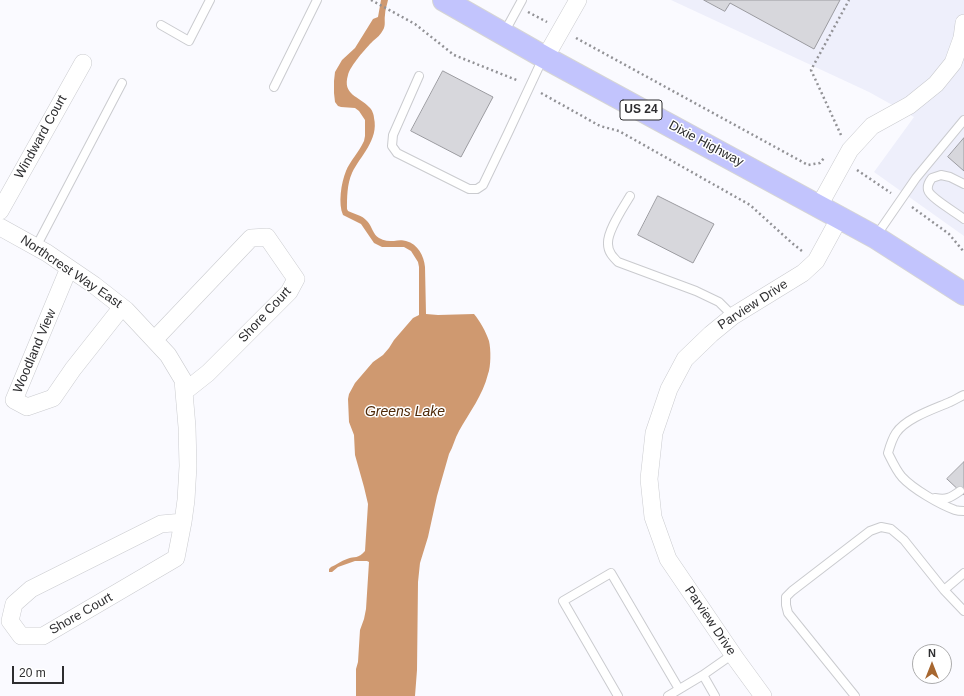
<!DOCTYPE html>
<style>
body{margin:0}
#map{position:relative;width:964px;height:696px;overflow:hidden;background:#fafaff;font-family:Arial,sans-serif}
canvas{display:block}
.north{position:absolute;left:912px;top:644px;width:40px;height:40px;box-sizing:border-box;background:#fff;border:1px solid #ababac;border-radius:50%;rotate:0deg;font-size:11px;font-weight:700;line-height:16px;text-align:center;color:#2d2d2f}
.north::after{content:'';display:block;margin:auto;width:14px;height:18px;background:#a76730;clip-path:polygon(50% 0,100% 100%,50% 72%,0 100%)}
.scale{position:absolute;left:12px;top:666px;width:52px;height:18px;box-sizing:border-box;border:2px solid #2d2d2f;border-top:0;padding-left:5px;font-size:12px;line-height:14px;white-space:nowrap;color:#2d2d2f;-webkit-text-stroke:3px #fff;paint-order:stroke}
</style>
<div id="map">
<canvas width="964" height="696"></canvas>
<div class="north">N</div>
<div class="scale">20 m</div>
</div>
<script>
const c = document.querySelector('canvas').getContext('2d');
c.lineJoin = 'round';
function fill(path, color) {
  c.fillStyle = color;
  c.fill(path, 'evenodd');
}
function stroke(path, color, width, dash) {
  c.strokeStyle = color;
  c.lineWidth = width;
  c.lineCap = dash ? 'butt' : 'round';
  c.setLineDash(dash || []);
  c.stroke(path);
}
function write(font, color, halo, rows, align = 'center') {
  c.font = font + ' Arial,sans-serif';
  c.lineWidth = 3;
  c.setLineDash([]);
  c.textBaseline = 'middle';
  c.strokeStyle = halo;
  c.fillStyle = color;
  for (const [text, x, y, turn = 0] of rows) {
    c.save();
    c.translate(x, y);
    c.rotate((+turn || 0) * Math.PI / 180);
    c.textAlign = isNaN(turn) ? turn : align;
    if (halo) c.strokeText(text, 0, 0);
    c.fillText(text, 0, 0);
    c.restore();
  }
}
const built = new Path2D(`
 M671 0H964V236L874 172 914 117 869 92Z`);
const water = new Path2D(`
 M381 0H388C387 5 385 10 385 15 384 20 386 25 383 30 381 34 377 38 373 41 366 48 350 66 348 75 342 95 359 96 369 107 372 109 374 115 374 118 379 140 360 156 352 173 347 184 347 198 347 209L348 211C354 214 362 215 367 221 372 226 373 235 379 238 384 241 389 241 394 241 398 240 403 240 406 241 418 244 424 256 425 267L426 314 438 315 474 314C480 321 486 332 489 341 491 349 491 367 488 374 483 395 469 413 459 431 455 438 453 447 449 454L437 496 428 537 420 563 418 582 417 670 415 696H356V669L358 662 360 630 364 619 366 609 369 562 367 561H355L338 567 332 572H329V569L331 567C336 565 341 561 347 559 355 556 358 559 365 551L368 504 364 487 355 455 354 435 349 422 348 399 349 394 355 383 373 362 383 355 389 348 394 340 413 318 419 315V267L418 262 411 251 404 247H382L374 243 361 224 343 215C338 204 341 183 346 171 350 161 359 152 364 141L365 136V120L359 111 355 108 341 107 338 106 335 102 334 93V81L335 72 342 60 355 48 373 19 378 17Z`);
const building = new Path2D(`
 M704 0H840L814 49 730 3 725 11Z
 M443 71 493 97 461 157 411 131Z
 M964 138V171L948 157Z
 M658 196 714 224 693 263 638 235Z
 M964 462V495L947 479Z`);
const path = new Path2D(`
 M371 0 415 24 454 55 519 81
 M528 12 547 22
 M576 38 808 165 820 163 824 158
 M541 93 600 126 619 131 750 205 792 243 802 251
 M841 135 811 70 849 0
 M857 170 891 193
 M912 207 949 234 964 252`);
const service = new Path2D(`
 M161 25 189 41 210 0
 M504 33 522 0
 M419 76 393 135 392 146 397 153 469 189H477L483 185 508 133 543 58
 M274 87 317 0
 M964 184 950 177 941 175 932 178C929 182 927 185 928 190 930 198 957 213 964 219
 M630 196C623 208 607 231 608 244 608 252 613 257 618 262L696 291 719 302 733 316
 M876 236 916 178 964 120
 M36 247 122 83
 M964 395C959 397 955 400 950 402 934 409 906 418 896 433 892 439 890 446 888 453 892 461 896 470 902 477 913 489 939 504 955 510 958 511 961 511 964 511
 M935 498C947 500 950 498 960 491
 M944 590 964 573
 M618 696 563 601 611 573 679 689
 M668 696 703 675
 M715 696 703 675 733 654
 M855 696 788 613 786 605V597L792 591 870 531 881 527 891 529 904 540 944 590 964 611`);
const minor = new Path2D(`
 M545 58 578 0
 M819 206 850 150 872 126 910 105 936 84 953 63 962 38 964 23
 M0 211 83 63
 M0 227 47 253 94 285 126 310 168 355 183 380 187 427 188 466 186 500 183 522 176 558 43 636H21L10 621 14 604 31 589 161 524 183 522
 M69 268 14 400 27 407 53 398 73 369 122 307
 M154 340 251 238 267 237 296 279 289 292 208 373 184 392
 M763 696 736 659 668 559 653 517 649 479 654 433 669 389 685 359 711 334 733 316 803 273 816 261 840 217`);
const primary = new Path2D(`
 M444 0 544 57 875 237 964 294`);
const shields = [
 [641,110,42]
];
const shieldNames = [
 ["US 24",641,110]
];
const streetNames = [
 ["Windward Court",41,137,-61],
 ["Dixie Highway",706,144,28],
 ["Northcrest Way East",71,272,34],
 ["Parview Drive",753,305,-33],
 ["Shore Court",265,315,-47],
 ["Woodland View",35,351,-67],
 ["Shore Court",81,614,-30],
 ["Parview Drive",710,621,56]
];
const waterNames = [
 ["Greens Lake",405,412]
];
fill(built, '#eeeffb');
fill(water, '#cf9970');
fill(building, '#d7d7dc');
stroke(building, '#9b9ba0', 1);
stroke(service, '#cacbcf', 10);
stroke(minor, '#cacbcf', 18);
stroke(primary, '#d5d5d5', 24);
stroke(path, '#929296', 2.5, [2, 3]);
stroke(service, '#fff', 8);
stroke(minor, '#fff', 17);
stroke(primary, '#c2c4fd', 22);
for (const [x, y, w] of shields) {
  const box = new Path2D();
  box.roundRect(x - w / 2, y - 10, w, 20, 3);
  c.fillStyle = '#fff';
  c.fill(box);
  stroke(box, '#2d2d2f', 1);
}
write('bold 12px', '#2d2d2f', null, shieldNames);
write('13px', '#2d2d2f', '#fff', streetNames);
write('italic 14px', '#4e2908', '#fff', waterNames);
</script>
